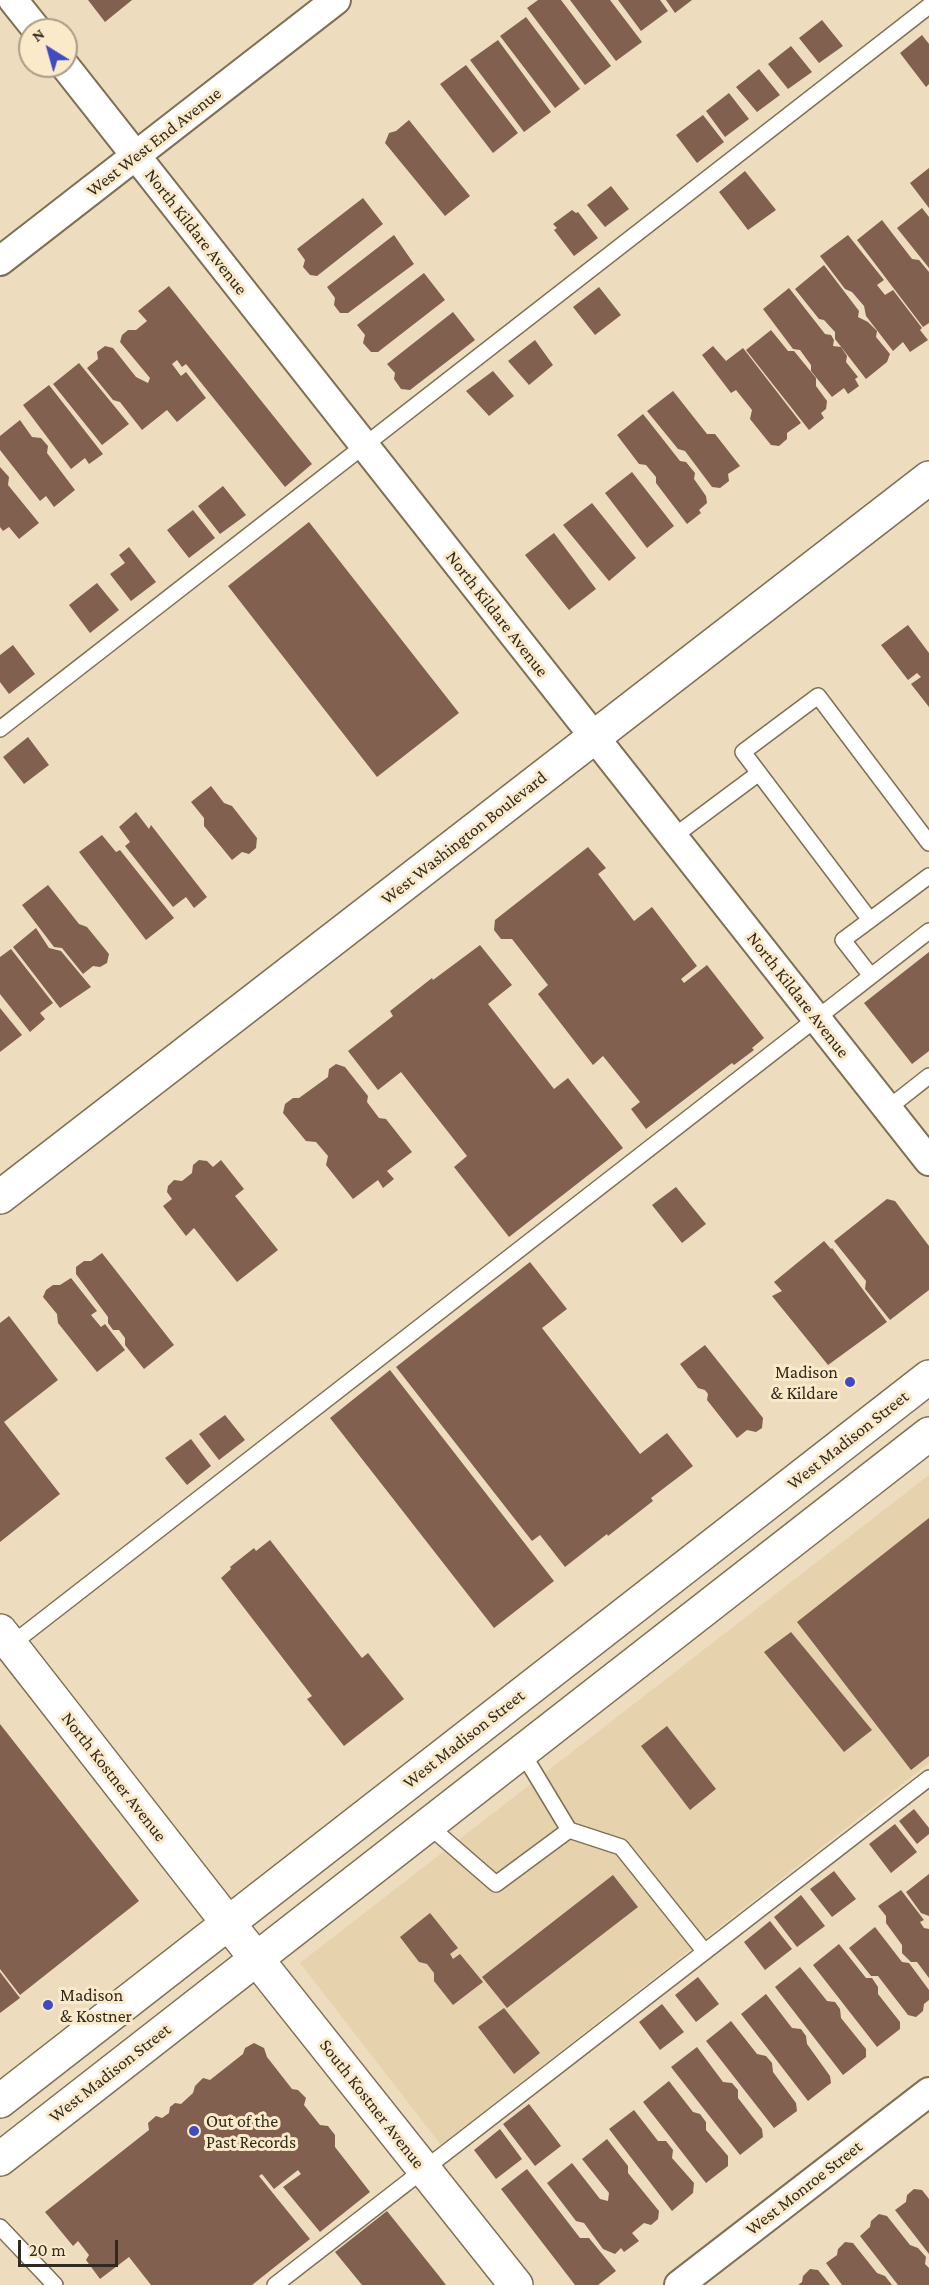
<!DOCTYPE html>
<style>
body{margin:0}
#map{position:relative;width:929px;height:2285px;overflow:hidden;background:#eddcbe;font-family:"Crimson Pro",serif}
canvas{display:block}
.north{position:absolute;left:18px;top:18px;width:60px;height:60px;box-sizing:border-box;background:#faeaca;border:2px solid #aa9d86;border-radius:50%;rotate:323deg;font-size:16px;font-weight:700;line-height:24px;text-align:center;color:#312a1f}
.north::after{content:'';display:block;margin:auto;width:21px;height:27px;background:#3f4bbf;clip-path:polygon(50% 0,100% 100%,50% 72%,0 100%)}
.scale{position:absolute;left:18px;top:2240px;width:100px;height:27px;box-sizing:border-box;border:3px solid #312a1f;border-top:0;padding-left:8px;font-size:18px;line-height:21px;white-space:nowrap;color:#312a1f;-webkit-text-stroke:4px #faeaca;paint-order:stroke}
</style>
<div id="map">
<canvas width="929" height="2285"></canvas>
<div class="north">N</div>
<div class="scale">20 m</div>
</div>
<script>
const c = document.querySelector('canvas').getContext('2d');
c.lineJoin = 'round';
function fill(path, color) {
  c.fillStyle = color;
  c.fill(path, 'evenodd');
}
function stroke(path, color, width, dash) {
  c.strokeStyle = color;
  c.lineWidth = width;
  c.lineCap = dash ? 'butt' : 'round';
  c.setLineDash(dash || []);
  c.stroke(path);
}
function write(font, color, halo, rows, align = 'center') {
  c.font = font + ' "Crimson Pro",serif';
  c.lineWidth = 6;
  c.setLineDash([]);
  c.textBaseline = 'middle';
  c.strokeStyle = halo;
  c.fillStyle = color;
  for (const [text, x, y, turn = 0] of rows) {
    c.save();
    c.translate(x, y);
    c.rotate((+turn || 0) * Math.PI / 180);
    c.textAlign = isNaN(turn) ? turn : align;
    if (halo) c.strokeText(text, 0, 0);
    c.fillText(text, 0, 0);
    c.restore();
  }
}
const built = new Path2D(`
 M929 1475V1763L441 2145 300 1963Z`);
const building = new Path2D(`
 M88 0H132L105 22Z
 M538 0H561L611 66 585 85 527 8Z
 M570 0H610L642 42 616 61Z
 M618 0H660L668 11 641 31Z
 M666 0H692L675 13Z
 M526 17 580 89 555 108 500 36Z
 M822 20 843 46 819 63 799 38Z
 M922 35 929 44V84L926 87 900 53Z
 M498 40 551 112 524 132 470 60Z
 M791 46 812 72 788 89 768 64Z
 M466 65 518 133 493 153 440 84Z
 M759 69 780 95 757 112 736 87Z
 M729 93 749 119 725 137 706 111Z
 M703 115 724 142 697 163 676 135Z
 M409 120 470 196 445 216 385 143 389 133 396 131Z
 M929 168V208L910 183Z
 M745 171 776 210 748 230 719 192Z
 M611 186 629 209 605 227 587 205Z
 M363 198 383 224 317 276 310 275 303 267 305 260 297 249Z
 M922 208 929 217V268L897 228Z
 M572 210 576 213 578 212 598 238 574 256 554 230 557 228 553 224Z
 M882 220 912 259 919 260 929 272V323L923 327 857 240Z
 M394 235 414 264 348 313H340L334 305 335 298 327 287Z
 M848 235 884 280 877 285 885 295 893 290 922 328 920 330 928 340 910 352 903 342 893 351 866 316 864 306 852 292 845 289 820 256Z
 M824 265 859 311 858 317 868 322 877 331 876 337 890 354 887 362 866 379 835 339V332L824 320 819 319 795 289Z
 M424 273 445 300 378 352H371L363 343 365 335 357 325Z
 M169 286 312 464 285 487 186 364 182 367 177 360 172 364 181 376 186 372 206 398 177 422 167 410 142 430 120 402 113 400 87 368 98 359 97 352 105 346 113 348 136 377 148 383 150 378 120 342 122 335 128 330H136L147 321 138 311Z
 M599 287 621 315 595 335 573 307Z
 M789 288 825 334 831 335 834 340 833 346 841 347 847 356 846 362 858 377 855 379 859 386 848 394 844 388 832 397 811 371V365L800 350 793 349 763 309Z
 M453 312 475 340 410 390 401 389 394 379 395 373 387 364Z
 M771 330 788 351H794L816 378V386L827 401 826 409 821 413 824 418 809 430 746 350Z
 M535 340 553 365 529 385 508 361Z
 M713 346 726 361 743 348 801 423 787 433V439L779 446 771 445 750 419 752 410 736 390 731 393 702 355Z
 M79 363 129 424 102 445 53 384Z
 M493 371 514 396 489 416 466 391Z
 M49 385 103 454 89 464 85 458 71 469 23 405Z
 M673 391 707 434H715L740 466 728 474 729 481 720 488 712 487 685 451 678 449 647 411Z
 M643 414 680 461 686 462 695 473 694 479 706 496 707 503 699 510 701 513 687 524 656 483V477L646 465 639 464 617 435Z
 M20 420 32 437 41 438 48 446 47 453 75 490 54 507 46 496 40 501 0 450V436Z
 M0 467 9 477 8 485 39 523 19 539 9 527 3 531 0 527Z
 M632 472 674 526 647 548 605 493Z
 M223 486 246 515 220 534 198 506Z
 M592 503 636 558 609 581 563 525Z
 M193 510 215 538 189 558 167 530Z
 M309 522 459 713 377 777 228 586Z
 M554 533 596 589 569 610 525 555Z
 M129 547 156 582 131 601 110 574 125 563 119 555Z
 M97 583 119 610 90 633 69 605Z
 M908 625 929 653V707L911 684 921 677 917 673 908 680 881 645Z
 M13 645 35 674 9 694 0 682V655Z
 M28 737 49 765 24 784 3 757Z
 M211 786 224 803 232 806 257 838 256 848 249 854 242 852 232 860 204 826V818L191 802Z
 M136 812 149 829 151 825 207 897 194 908 186 897 173 907 125 846 130 842 119 827Z
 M102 835 116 852 120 850 174 918 146 940 79 852Z
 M588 847 606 868 598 874 634 921 652 907 697 966 681 979 684 983 707 965 764 1038 752 1048 754 1050 734 1065 732 1063 646 1129 631 1109 640 1102 603 1056 593 1065 538 994 548 985 512 939H501L494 930 495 920Z
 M48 885 79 924 87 927 109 954 107 963 100 967 93 966 83 974 62 948 54 947 22 905Z
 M36 928 49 948 61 951 91 987 60 1008 13 947Z
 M480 945 512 985 488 1004 554 1089 568 1078 623 1148 509 1237 454 1167 467 1156 401 1072 378 1090 348 1051 393 1016 390 1011 432 978 433 980Z
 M11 949 53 1003 40 1013 45 1019 30 1032 0 994V957Z
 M929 952V1051L912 1064 864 1003Z
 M0 1008 22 1035 0 1052Z
 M336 1064 345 1067 368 1096 367 1102 379 1118 386 1119 412 1152 387 1171 394 1179 383 1188 378 1180 353 1199 326 1165 328 1156 316 1142 306 1141 283 1113 285 1104 293 1098H299L328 1077 329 1069Z
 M199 1160 207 1161 213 1167 221 1160 244 1189 235 1196 278 1250 237 1282 194 1228 186 1236 163 1206 172 1199 167 1192 168 1186 174 1180 182 1181 192 1173 193 1165Z
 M676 1187 706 1224 682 1243 652 1205Z
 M887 1199 895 1201 929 1246V1290L890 1320 865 1289 866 1281 834 1241Z
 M824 1241 831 1249 832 1248 887 1322 828 1365 772 1296 782 1291 774 1282Z
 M102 1253 174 1345 144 1369 125 1345V1338L119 1330H113L108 1323V1317L76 1274V1267L84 1261H91Z
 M530 1262 567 1309 542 1328 640 1454 667 1433 693 1466 651 1498 653 1501 608 1536 607 1534 565 1567 540 1535 532 1541 396 1367Z
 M71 1278 97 1311 91 1315 101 1327 105 1324 125 1350 97 1372 58 1323 57 1314 43 1297 46 1290 53 1285H60Z
 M9 1316 58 1380 4 1422 60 1494 0 1542V1323Z
 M705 1345 763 1418 762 1428 756 1432 747 1430 737 1438 707 1400 708 1394 705 1390 698 1388 680 1364Z
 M390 1370 554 1581 494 1628 330 1418Z
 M225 1415 245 1440 219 1460 199 1434Z
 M191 1439 211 1466 187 1485 165 1458Z
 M929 1518V1756L911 1770 797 1622Z
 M270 1540 362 1658 368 1653 404 1699 344 1746 307 1699 312 1696 221 1578 231 1569 230 1567 254 1548 256 1551Z
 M791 1632 872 1730 844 1752 764 1652Z
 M0 1724 139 1901 20 1995 0 1969Z
 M667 1726 716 1789 690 1810 641 1746Z
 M914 1809 929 1828V1834L917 1844 899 1821Z
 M895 1824 917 1852 891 1873 869 1844Z
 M834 1871 856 1899 832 1917 810 1889Z
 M929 1874V1916L921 1913 906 1892Z
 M613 1875 638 1907 507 2008 482 1977Z
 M901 1890 924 1920 920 1922 924 1928 929 1929V1978L917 1962H911L902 1953V1945L886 1923V1916L878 1906Z
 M801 1895 825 1926 797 1947 774 1917Z
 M430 1913 458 1948 450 1954 453 1959 460 1954 483 1982 453 2005 434 1981V1973L427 1964 419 1962 400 1937Z
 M770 1921 792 1949 765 1970 744 1942Z
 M875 1927 902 1962 909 1963 929 1990V2000L924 2004 923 2011 916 2017 908 2015 878 1976H871L849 1948Z
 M839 1944 866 1978H872L878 1987V1994L900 2022V2029L877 2047 813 1965Z
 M800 1967 827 2001 835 2002 840 2009 841 2018 866 2049V2057L843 2075 775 1987Z
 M0 1972 20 1998 0 2013Z
 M698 1977 719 2004 696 2022 675 1995Z
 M766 1994 792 2028 801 2029 806 2036 807 2044 830 2076 831 2083 808 2101 741 2014Z
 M662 2004 684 2032 660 2050 639 2022Z
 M504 2008 540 2053 514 2074 478 2027Z
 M731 2021 757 2054 766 2056 772 2063 773 2072 796 2103 797 2111 774 2128 706 2041Z
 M254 2043 264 2048 267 2057 292 2089 298 2090 306 2098 304 2105 320 2125 328 2126 335 2135V2147L370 2192 320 2232 283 2187 301 2174 298 2170 274 2189 262 2174 259 2176 310 2239 252 2285H151L129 2257 100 2279 86 2260 89 2255 78 2241 73 2246 45 2212 149 2130 148 2123 156 2116 162 2118 169 2113 170 2107 175 2103 181 2104 193 2093 195 2086 203 2078 210 2080 243 2054 245 2048Z
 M697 2047 723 2082 732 2083 738 2090V2098L762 2129 763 2137 740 2155 671 2067Z
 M669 2081 693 2112 700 2114 706 2122V2130L728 2156V2166L706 2183 643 2102Z
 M529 2104 561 2146 535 2166 503 2124Z
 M634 2110 658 2141H666L673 2150 672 2158 694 2183 693 2193 672 2211 609 2129Z
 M500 2129 522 2159 496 2179 474 2150Z
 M607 2139 628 2166V2173L659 2211 658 2219 651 2225 644 2223 632 2233 639 2241 624 2252 621 2248 615 2254 603 2249 584 2223 576 2221 547 2183 572 2163 600 2199 608 2201 609 2193 582 2159Z
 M527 2169 580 2238H589L616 2271 598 2285H575L501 2189Z
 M914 2189 922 2190 929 2199V2254L895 2210 906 2202 907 2195Z
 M387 2211 439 2276 446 2285H362L335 2252Z
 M879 2214 887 2216 910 2245 918 2248 926 2257 925 2264 929 2268V2285H898L860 2236 870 2227 871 2221Z
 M845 2242 853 2243 877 2273 885 2276 892 2285H842L826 2263 837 2255 838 2249Z
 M810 2269 818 2270 830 2285H798L802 2282 803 2276Z`);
const lane = new Path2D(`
 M0 729 929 6
 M673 837 759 773
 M929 843 818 696 743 752 870 920 929 876
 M870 920 843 940 871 976
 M887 1109 929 1076
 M8 1647 929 931
 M428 1825 496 1884 569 1830 522 1752
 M569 1830 621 1847 705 1952
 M0 2227 55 2285
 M275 2285 929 1778`);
const street = new Path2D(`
 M13 0 37 30
 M65 66 929 1161
 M0 261 336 0
 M679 2285 929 2092`);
const secondary = new Path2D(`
 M0 1197 929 478
 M0 1631 228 1923 516 2285
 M0 2101 929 1377
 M0 2159 929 1434`);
const markers = [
 [850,1382,6,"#3f4bbf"],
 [48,2005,6,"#3f4bbf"],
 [194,2131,6,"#3f4bbf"]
];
const streetNames = [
 ["West West End Avenue",154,142,-38],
 ["North Kildare Avenue",196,232,52],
 ["North Kildare Avenue",497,614,52],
 ["West Washington Boulevard",464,838,-38],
 ["North Kildare Avenue",798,995,52],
 ["West Madison Street",848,1440,-38],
 ["West Madison Street",464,1739,-38],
 ["North Kostner Avenue",114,1777,52],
 ["West Madison Street",110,2073,-38],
 ["South Kostner Avenue",372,2104,52],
 ["West Monroe Street",804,2188,-38]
];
const poiNames = [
 ["Madison",838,1372,"right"],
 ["& Kildare",838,1393,"right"],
 ["Madison",60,1995],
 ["& Kostner",60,2016],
 ["Out of the",206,2121],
 ["Past Records",206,2142]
];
fill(built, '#e6d2ac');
fill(building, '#81604f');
stroke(lane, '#7e7054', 18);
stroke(street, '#7e7054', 32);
stroke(secondary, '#7e7054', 36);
stroke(lane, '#fff', 15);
stroke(street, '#fff', 28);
stroke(secondary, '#fff', 33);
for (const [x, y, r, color] of markers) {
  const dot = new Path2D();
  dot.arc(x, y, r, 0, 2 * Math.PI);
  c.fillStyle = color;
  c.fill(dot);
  stroke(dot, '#faeaca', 2);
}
write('18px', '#312a1f', '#faeaca', streetNames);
write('18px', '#312a1f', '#faeaca', poiNames, 'left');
</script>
